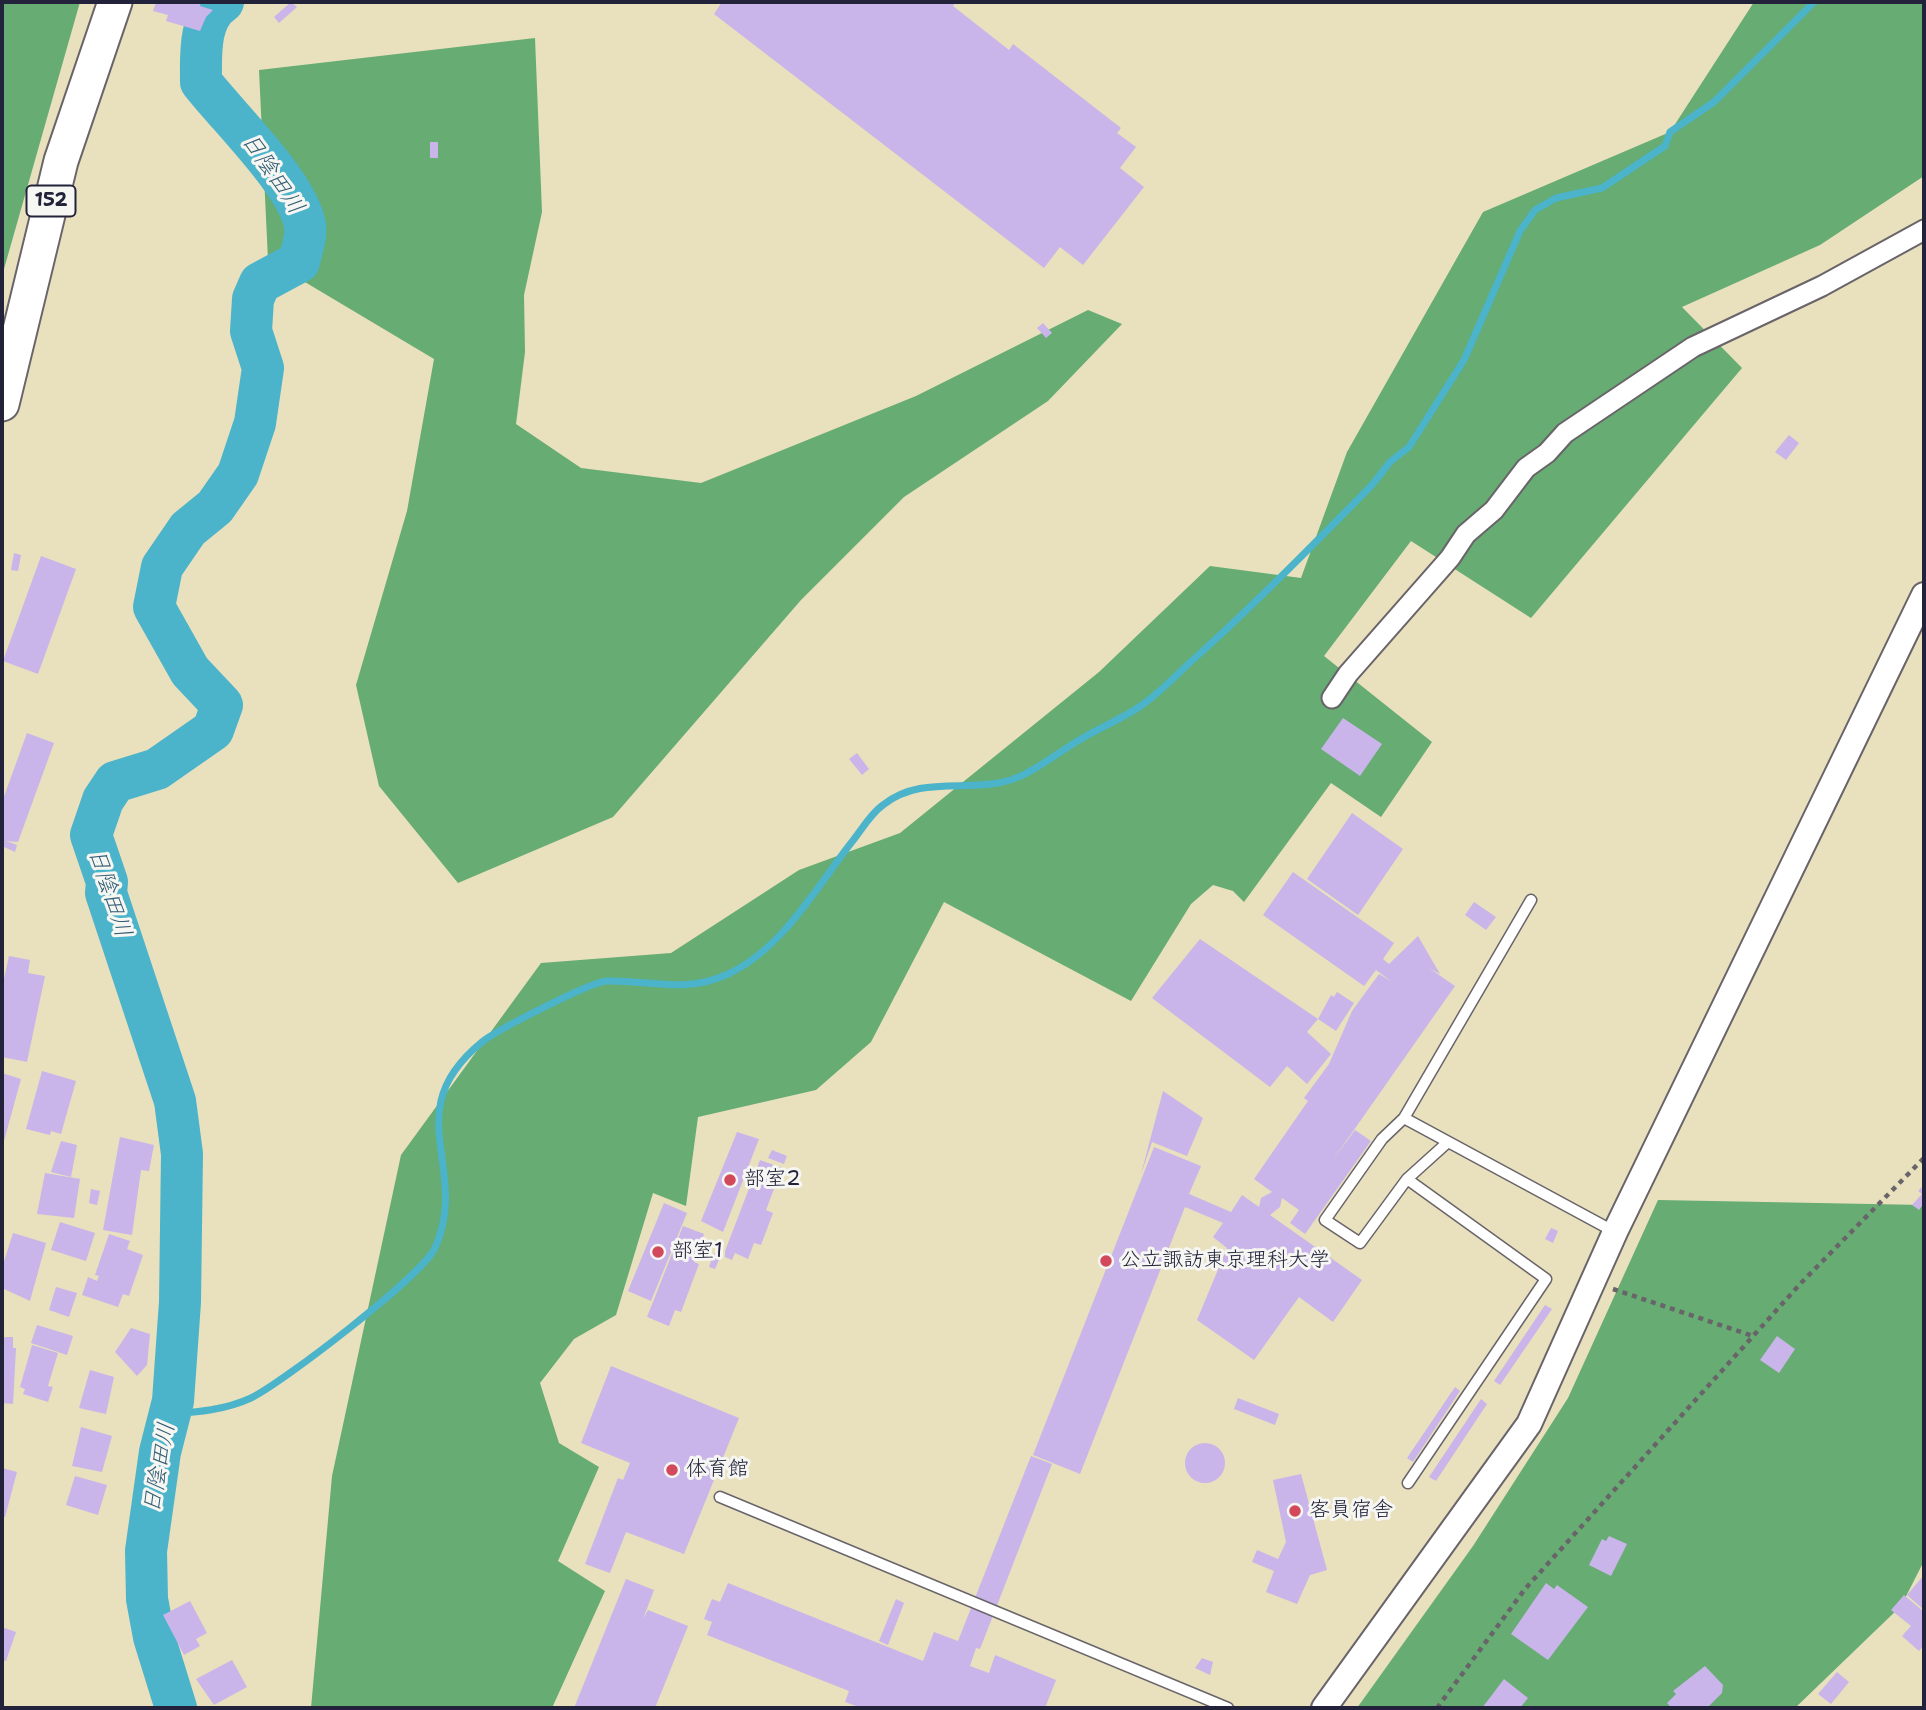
<!DOCTYPE html>
<meta charset="utf-8">
<style>
body{margin:0}
#map{position:relative;width:1926px;height:1710px;overflow:hidden;background:#e9e0be;font-family:"Shantell Sans",sans-serif}
canvas{display:block}
.frame{position:absolute;inset:0;border:4px solid #22223b;pointer-events:none}
</style>
<div id="map">
<canvas width="1926" height="1710"></canvas>
<div class="frame"></div>
</div>
<script>
const c = document.querySelector('canvas').getContext('2d');
c.lineJoin = 'round';
function fill(path, color) {
  c.fillStyle = color;
  c.fill(path, 'evenodd');
}
function stroke(path, color, width, dash) {
  c.strokeStyle = color;
  c.lineWidth = width;
  c.lineCap = dash ? 'butt' : 'round';
  c.setLineDash(dash || []);
  c.stroke(path);
}
function write(font, color, halo, rows, align = 'center') {
  c.font = font + ' "Shantell Sans","Klee One",sans-serif';
  c.lineWidth = 6;
  c.setLineDash([]);
  c.textBaseline = 'middle';
  c.strokeStyle = halo;
  c.fillStyle = color;
  for (const [text, x, y, turn = 0] of rows) {
    c.save();
    c.translate(x, y);
    c.rotate((+turn || 0) * Math.PI / 180);
    c.textAlign = isNaN(turn) ? turn : align;
    if (halo) c.strokeText(text, 0, 0);
    c.fillText(text, 0, 0);
    c.restore();
  }
}
const forest = new Path2D(`
 M2 2H80L2 276Z
 M1754 2H1924V176L1820 245 1682 307 1742 368 1531 618 1411 541 1324 656 1432 742 1381 817 1331 783 1244 902 1233 891 1213 885 1191 904 1131 1001 944 902 871 1042 816 1090 698 1117 686 1206 653 1193 616 1315 574 1339 540 1383 559 1443 599 1467 558 1561 605 1591 552 1708H311L332 1476 401 1155 541 963 671 953 799 870 900 833 1099 672 1210 566 1301 578 1347 452 1483 212 1670 132Z
 M535 38 542 212 524 295 525 352 516 424 581 468 701 483 916 396 1088 310 1122 324 1048 401 904 497 801 600 613 817 458 883 379 786 356 685 407 511 434 359 268 260 259 70Z
 M1658 1200 1924 1205V1561L1901 1606 1795 1708H1357L1473 1546 1568 1398Z`);
const stream = new Path2D(`
 M170 1414C198 1412 225 1410 251 1398 282 1383 422 1276 435 1248 471 1167 396 1112 482 1042 495 1031 592 981 607 981 652 980 685 994 728 974 782 949 816 888 851 843 861 831 870 814 883 805 925 771 980 798 1025 774 1045 764 1062 750 1081 739 1100 728 1121 719 1139 707 1159 694 1177 674 1195 658 1256 603 1314 544 1372 485L1390 462 1409 447 1464 360 1520 231 1535 210 1556 198 1602 188 1665 146 1670 132 1714 102 1814 2`);
const river = new Path2D(`
 M176 1708 154 1637 147 1599 146 1551 160 1452 173 1401 180 1302 182 1154 175 1101 106 893 107 882 91 835 103 800 115 782 157 769 213 730 222 705 190 671 154 607 162 567 188 529 215 507 238 474 255 423 263 368 251 331 253 299 260 283 299 262C301 251 307 237 305 225 297 183 229 118 201 82 201 56 198 18 223 2`);
const building = new Path2D(`
 M156 2H201L200 6 213 10 206 17 200 31 166 21 168 15 153 11Z
 M291 2 297 7 279 23 274 17Z
 M722 2H956L953 6 1009 50 1013 44 1121 128 1117 133 1136 147 1120 168 1144 187 1083 265 1060 247 1044 268 714 14Z
 M430 142H438V158H430Z
 M1043 323 1052 333 1046 338 1037 328Z
 M1789 435 1799 443 1786 460 1775 452Z
 M14 553 21 555 18 571 11 570Z
 M41 556 76 569 38 674 3 661Z
 M1343 718 1382 744 1360 776 1321 749Z
 M27 733 54 743 18 842 6 841 17 845 15 852 4 847 2 853V802Z
 M857 753 869 769 862 775 849 759Z
 M1352 813 1403 849 1358 915 1307 879Z
 M1293 872 1394 943 1383 959 1389 964 1418 936 1440 974 1429 968 1455 986 1330 1164 1355 1130 1371 1141 1305 1234 1290 1223 1299 1210 1282 1198 1280 1207 1270 1215 1362 1280 1333 1322 1299 1297 1254 1360 1197 1320 1227 1248 1213 1237 1223 1223 1185 1207 1080 1474 1033 1455 1154 1147 1201 1166 1189 1194 1231 1212 1242 1195 1259 1207 1261 1198 1272 1192 1254 1179 1308 1101 1304 1098 1329 1064 1352 1011 1379 974 1392 982 1376 970 1364 986 1263 915Z
 M1474 902 1496 917 1486 930 1465 915Z
 M1200 939 1318 1019 1307 1032 1331 1054 1307 1084 1287 1066 1270 1087 1152 998Z
 M9 956 30 960 28 973 45 976 27 1062 2 1057V988Z
 M1337 992 1354 1003 1336 1031 1318 1019 1331 995 1334 997Z
 M42 1071 76 1081 61 1134 51 1131 50 1135 26 1129Z
 M2 1073 21 1079 4 1141 2 1140Z
 M1163 1091 1203 1118 1187 1156 1152 1142 1141 1174Z
 M737 1132 759 1139 723 1232 701 1221Z
 M120 1137 154 1145 149 1171 141 1170 132 1235 103 1230Z
 M61 1141 77 1145 71 1177 51 1172Z
 M772 1150 787 1156 784 1164 768 1158Z
 M760 1160 782 1168 766 1210 773 1213 761 1245 754 1243 748 1259 735 1253 732 1260 725 1257V1251Z
 M45 1173 80 1179 74 1218 37 1214Z
 M1924 1185V1203L1919 1210 1912 1205 1922 1194 1918 1191Z
 M91 1189 100 1191 97 1205 89 1203Z
 M664 1203 687 1213 651 1301 628 1291Z
 M60 1222 95 1233 86 1261 51 1250Z
 M683 1226 704 1234 694 1262 699 1264 681 1312 675 1310 669 1326 647 1317Z
 M1551 1228 1558 1231 1553 1243 1545 1239Z
 M13 1233 46 1243 30 1301 2 1288V1268Z
 M109 1234 130 1241 127 1249 143 1255 129 1296 123 1294 118 1307 82 1295 88 1277 97 1281 99 1276 95 1275Z
 M714 1253 721 1255 715 1269 709 1267Z
 M56 1287 77 1293 69 1317 49 1310Z
 M1545 1305 1552 1309 1500 1385 1494 1381Z
 M37 1325 73 1336 67 1355 31 1343Z
 M131 1328 150 1334 147 1365 137 1376 115 1352Z
 M1777 1336 1795 1349 1779 1373 1760 1360Z
 M5 1337H13V1348H16L13 1404 2 1403V1340Z
 M32 1345 58 1353 48 1386 53 1387 48 1402 23 1394 25 1389 20 1387Z
 M611 1366 739 1418 684 1554 626 1532 610 1573 585 1564 618 1478 623 1480 630 1463 581 1443Z
 M90 1370 114 1377 106 1414 79 1408Z
 M1455 1387 1460 1391 1413 1462 1407 1458Z
 M1238 1398 1279 1414 1275 1425 1234 1409Z
 M1481 1399 1487 1404 1436 1481 1429 1477Z
 M81 1427 112 1436 102 1472 72 1466Z
 M1185 1463a20 20 0 1 1 40 0a20 20 0 1 1-40 0Z
 M1031 1456 1052 1464 980 1649 976 1648 970 1666 989 1673 995 1655 1056 1680 1045 1708H862L845 1702 849 1691 707 1635 712 1622 704 1619 712 1599 720 1602 728 1583 923 1661 934 1632 958 1641Z
 M2 1468 17 1472 5 1517 2 1516Z
 M1301 1474 1327 1570 1310 1575 1297 1604 1266 1592 1274 1571 1252 1562 1257 1550 1278 1559 1286 1542 1273 1480Z
 M75 1476 107 1485 98 1515 66 1505Z
 M1609 1536 1627 1544 1611 1576 1589 1565 1602 1539 1606 1541Z
 M1924 1575V1610L1907 1595Z
 M626 1579 654 1590 643 1619 648 1610 688 1626 655 1708H574Z
 M1546 1583 1554 1589 1557 1585 1588 1607 1548 1660 1511 1634Z
 M1904 1595 1924 1612V1645L1919 1651 1902 1636 1911 1626 1891 1610Z
 M896 1599 904 1603 888 1645 879 1641Z
 M190 1601 207 1633 196 1639 200 1646 184 1655 163 1615Z
 M2 1627 16 1632 6 1661 2 1660Z
 M1202 1658 1213 1662 1210 1675 1195 1668Z
 M232 1660 247 1687 214 1705 196 1679Z
 M1705 1666 1723 1685 1722 1693 1707 1708H1672L1667 1703 1676 1694 1673 1691Z
 M1837 1672 1849 1682 1831 1704 1818 1694Z
 M1504 1679 1528 1698 1520 1708H1482Z`);
const path = new Path2D(`
 M1613 1289 1753 1336
 M1437 1708 1525 1589 1801 1283 1924 1158`);
const service = new Path2D(`
 M1404 1118 1615 1232
 M1448 1142 1407 1179 1360 1243 1325 1220 1382 1139 1404 1118 1531 900
 M1407 1179 1546 1279 1408 1483
 M720 1497 1228 1708`);
const minor = new Path2D(`
 M1332 698 1348 674 1450 558 1466 534 1494 510 1526 468 1547 453 1565 433 1693 347 1822 286 1924 230`);
const tertiary = new Path2D(`
 M1324 1708 1529 1424 1615 1232 1924 595`);
const trunk = new Path2D(`
 M2 404 61 161 115 2`);
const markers = [
 [730,1180,7,"#d1495b"],
 [658,1252,7,"#d1495b"],
 [1106,1261,7,"#d1495b"],
 [672,1470,7,"#d1495b"],
 [1295,1511,7,"#d1495b"]
];
const shields = [
 [51,201,49]
];
const shieldNames = [
 ["152",51,201]
];
const poiNames = [
 ["部室2",744,1180],
 ["部室1",672,1252],
 ["公立諏訪東京理科大学",1120,1261],
 ["体育館",686,1470],
 ["客員宿舎",1309,1511]
];
const waterNames = [
 ["日陰田川",272,174,56],
 ["日陰田川",109,893,72],
 ["日陰田川",160,1468,-80]
];
fill(forest, '#66ac73');
stroke(stream, '#4bb3ca', 7);
stroke(river, '#4bb3ca', 42);
fill(building, '#c9b5e9');
stroke(service, '#686469', 13);
stroke(minor, '#686469', 23);
stroke(tertiary, '#686469', 28);
stroke(trunk, '#686469', 37);
stroke(path, '#686469', 4.5, [5, 5]);
stroke(service, '#fff', 10);
stroke(minor, '#fff', 19);
stroke(tertiary, '#fff', 24);
stroke(trunk, '#fff', 33);
for (const [x, y, r, color] of markers) {
  const dot = new Path2D();
  dot.arc(x, y, r, 0, 2 * Math.PI);
  c.fillStyle = color;
  c.fill(dot);
  stroke(dot, '#f6f6f2', 2.5);
}
for (const [x, y, w] of shields) {
  const box = new Path2D();
  box.roundRect(x - w / 2, y - 15.5, w, 31, 5);
  c.fillStyle = '#f6f6f2';
  c.fill(box);
  stroke(box, '#22223b', 2);
}
write('bold 19px', '#22223b', null, shieldNames);
write('21px', '#22223b', '#f6f6f2', poiNames, 'left');
write('italic 23px', '#325c74', '#f6f6f2', waterNames);
</script>
